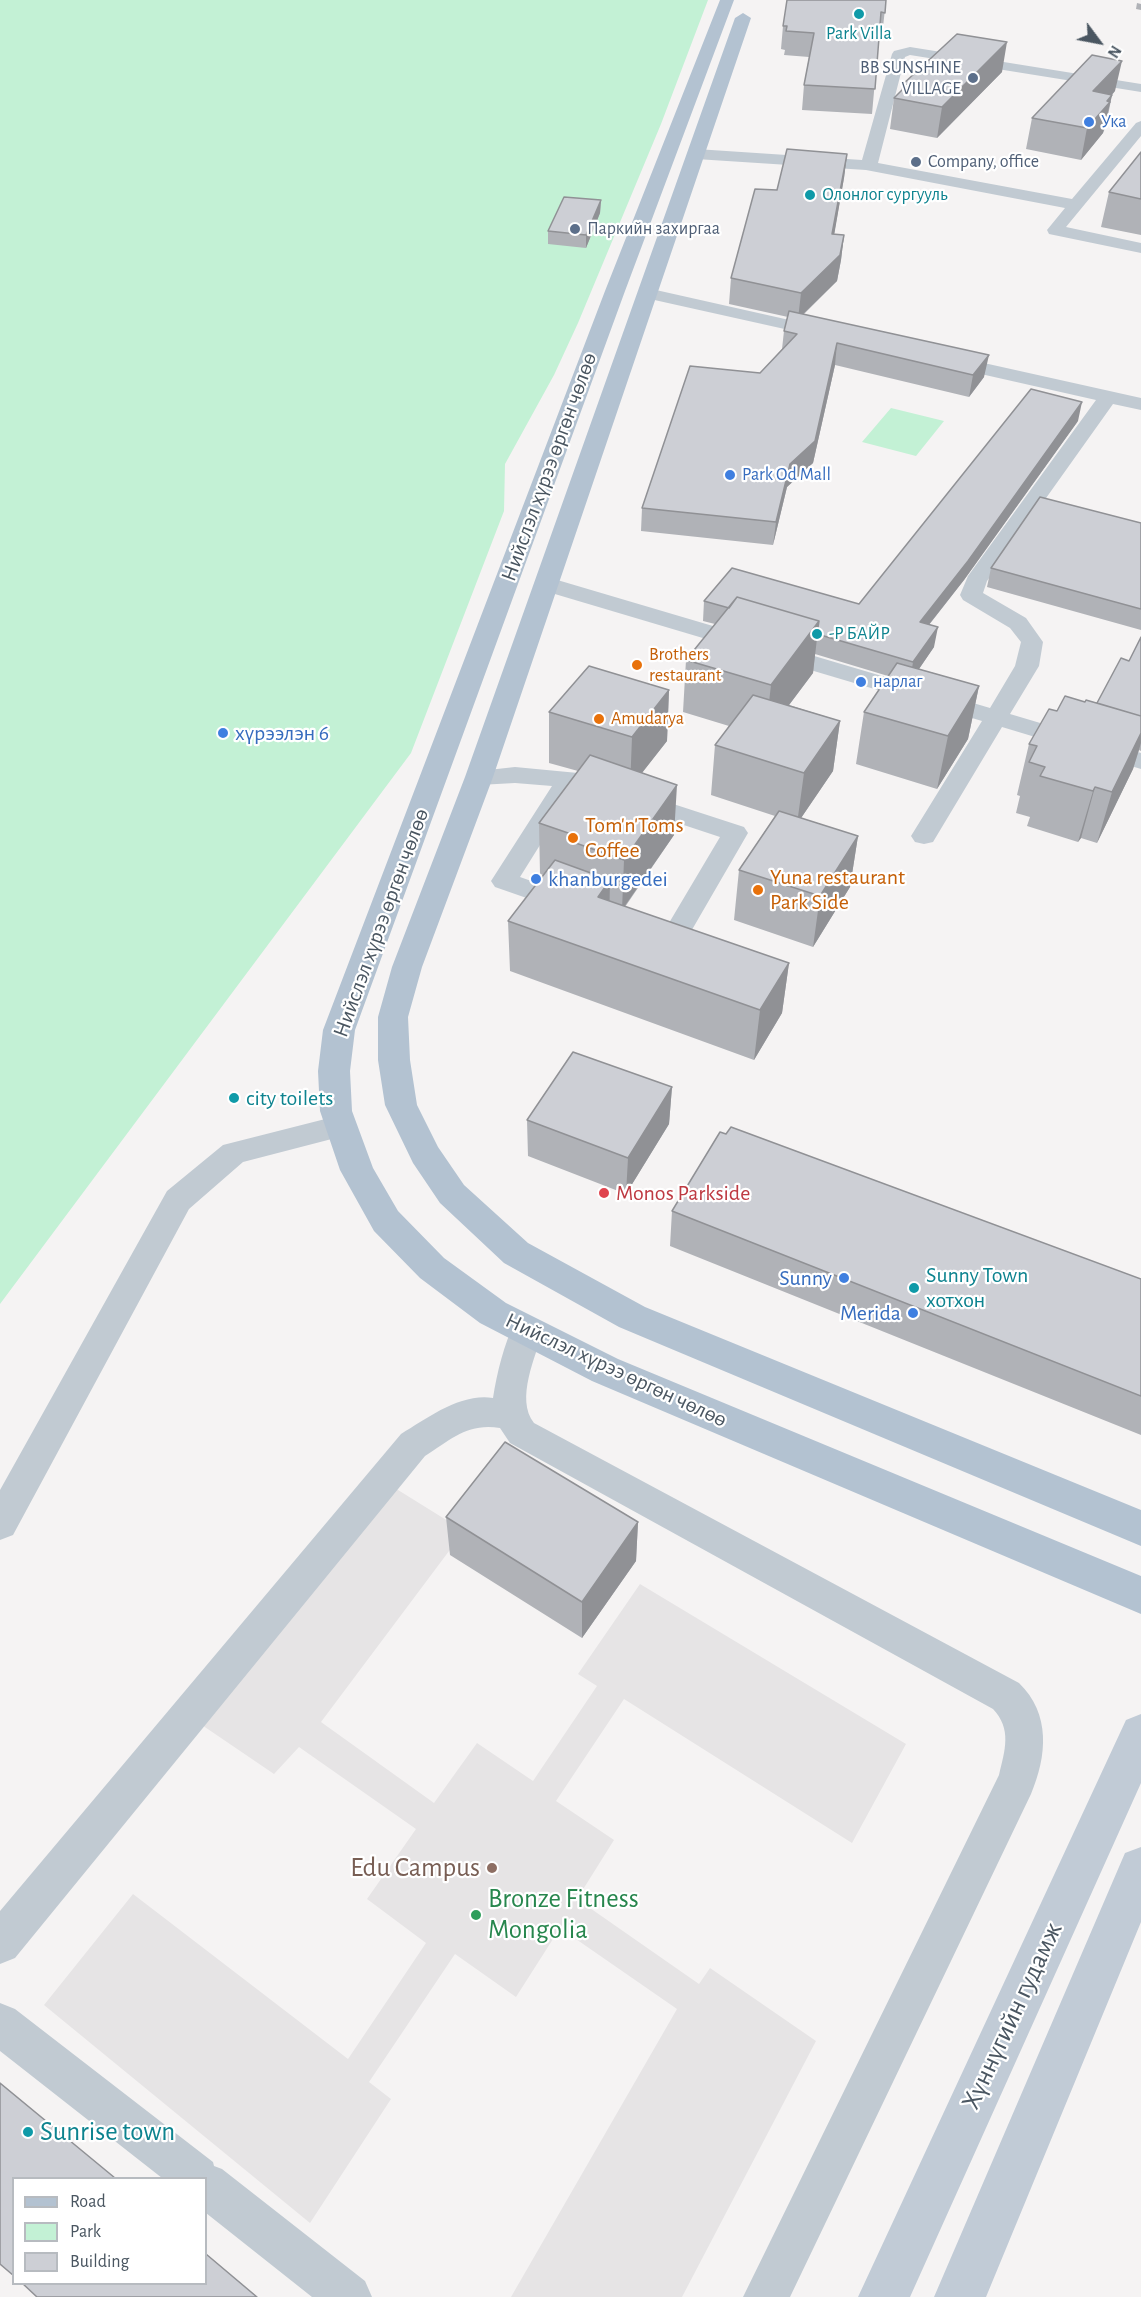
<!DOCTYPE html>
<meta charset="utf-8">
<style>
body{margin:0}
#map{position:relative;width:1141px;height:2297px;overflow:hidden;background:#f5f3f3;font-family:"Alegreya Sans",sans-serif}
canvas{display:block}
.legend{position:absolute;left:12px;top:2177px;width:195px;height:108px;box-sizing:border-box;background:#fff;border:2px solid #b7bbc0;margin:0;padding:8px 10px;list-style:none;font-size:18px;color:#4a5661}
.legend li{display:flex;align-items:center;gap:12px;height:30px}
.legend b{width:30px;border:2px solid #b7bbc0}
.north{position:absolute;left:1069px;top:12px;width:60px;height:60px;-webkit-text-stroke:4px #fff;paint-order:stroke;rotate:122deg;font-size:16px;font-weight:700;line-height:24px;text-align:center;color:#4a5661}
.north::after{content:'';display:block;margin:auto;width:21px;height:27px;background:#4a5661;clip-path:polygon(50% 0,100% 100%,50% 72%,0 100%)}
</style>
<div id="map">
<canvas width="1141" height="2297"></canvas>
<ul class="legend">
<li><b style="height:8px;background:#b3c2d1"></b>Road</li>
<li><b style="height:16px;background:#c3f1d5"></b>Park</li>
<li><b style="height:16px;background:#cdcfd5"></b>Building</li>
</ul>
<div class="north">N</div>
</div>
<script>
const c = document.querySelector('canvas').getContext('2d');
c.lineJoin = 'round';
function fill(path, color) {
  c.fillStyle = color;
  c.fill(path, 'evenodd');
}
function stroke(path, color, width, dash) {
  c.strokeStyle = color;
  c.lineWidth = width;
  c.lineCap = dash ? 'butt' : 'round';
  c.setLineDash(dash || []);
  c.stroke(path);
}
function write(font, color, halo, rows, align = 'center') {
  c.font = font + ' "Alegreya Sans",sans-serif';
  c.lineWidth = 4.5;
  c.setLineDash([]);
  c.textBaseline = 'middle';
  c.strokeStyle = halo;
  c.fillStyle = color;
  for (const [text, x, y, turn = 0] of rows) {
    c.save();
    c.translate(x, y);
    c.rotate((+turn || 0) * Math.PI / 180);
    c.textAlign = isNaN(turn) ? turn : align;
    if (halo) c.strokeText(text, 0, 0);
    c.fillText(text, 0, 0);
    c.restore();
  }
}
const education = new Path2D(`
 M390 1485 464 1531 321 1722 434 1803 477 1743 533 1781 597 1686 578 1674 640 1584 906 1744 852 1843 624 1699 556 1801 614 1840 577 1899 699 1984 710 1968 816 2041 682 2297H511L677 2009 560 1928 516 1997 455 1954 369 2082 391 2099 310 2223 44 2005 133 1894 348 2059 426 1943 367 1899 416 1829 299 1747 274 1774 196 1721Z`);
const green = new Path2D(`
 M0 0H708L661 124 578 323 554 375 505 464 504 511 411 753 0 1304Z
 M891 408 944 421 916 456 862 442Z`);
const street = new Path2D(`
 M910 47 1141 84V92L910 55 905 57 878 163 1072 199 1136 123 1141 121V136L1066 227 1141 243V253L1049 234 1047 230 1065 208 866 170 696 159 688 154 696 149 862 160 892 54 894 51Z
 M647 288 825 328 831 329 834 333 831 337 825 338 641 297 638 293 641 289Z
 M948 355 1141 398V410L1113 404 987 581 983 593 1026 618 1043 642 1039 666 1010 714 1141 753V769L1002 727 933 842 924 844 915 842 911 836 982 721 538 589 535 584 538 579 546 577 554 579 990 708 1015 666 1021 642 1010 628 963 600 960 595 968 576 1096 400 941 365 939 361 941 357Z
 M515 767 578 773 744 827 748 833 682 947C668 951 643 945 636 932L639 925 649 923 666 928 720 837 575 789 520 877 579 898 583 904 579 910 570 913 561 910 495 887 491 881 552 786 515 783 479 785 470 782 467 777 470 772Z
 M341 1115 351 1118 356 1126 351 1134 243 1162 189 1209 13 1535 0 1540V1490L167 1191 223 1145Z
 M527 1317 539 1321 543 1331C536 1356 515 1399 534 1423L1019 1683C1051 1714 1047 1756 1031 1794L790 2297H743L999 1775C1005 1750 1012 1729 993 1709L510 1443 500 1428C467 1423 452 1439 425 1456L15 1958 0 1964V1911L401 1434C428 1418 460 1393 493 1398 497 1372 504 1345 515 1321Z
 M0 2003 15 2009 213 2162 214 2166 222 2169 365 2281 372 2297H312L206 2213V2178H162L0 2051Z`);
const secondary = new Path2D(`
 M1141 1714V1783L910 2297H858L1126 1720Z
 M1141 1847V1922L986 2297H934L1125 1853Z`);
const primary = new Path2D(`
 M720 0H734L625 291 355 1030 350 1071 352 1111 373 1168 398 1211 444 1258 506 1303 618 1359 1141 1576V1614L592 1381 480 1323 420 1278 374 1231 340 1170 320 1111 318 1071 323 1030 605 291Z
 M743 13 751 18 493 777 422 967 408 1017 410 1060 417 1105 438 1147 464 1185 528 1243 645 1307 1141 1510V1546L619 1327 504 1263 440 1203 413 1163 385 1105 378 1060V1017L392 967 465 777 735 18Z`);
const wall = new Path2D(`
 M886 0 882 36H879L872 114 802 110 804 85 809 57 784 55 785 50 781 49 783 26Z
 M1137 3 1141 4V10L1136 9Z
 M1002 72 937 138 890 129 894 98 901 91 902 85Z
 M1115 91 1112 95 1106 126 1103 133 1081 160 1026 149 1032 118Z
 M1141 152V235L1101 227 1109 192Z
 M847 154 844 178 834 234 844 235 841 260 837 281 804 314 984 377 969 397 835 365 813 463 787 487 773 545 641 531 642 508 760 373 782 349 784 331 788 317 729 304 731 278 777 190Z
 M601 200 600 213 586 248 548 244V231Z
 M1078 421 964 580 929 625 934 647 919 669 979 686 968 739 937 789 856 764 864 712 888 676 815 654 813 673 789 705 840 721 833 771 801 818 858 836 850 887 813 947 734 920 739 870 775 816 711 795 715 745 729 726 683 712 686 660 715 624 703 621 704 601 859 604Z
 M1141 523V630L987 587 991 568Z
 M1141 637V751L1139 750 1133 769 1097 843 1081 838 1078 842 1027 826 1030 817 1016 813 1020 796 1017 795 1029 744 1057 711 1085 702 1097 703 1129 661Z
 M669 690 667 741 642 773 674 835 625 907 789 963 782 1013 754 1060 510 971 508 921 543 875 540 874 539 823 578 771 549 763V712Z
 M672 1087 669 1124 626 1194 528 1156 527 1120Z
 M672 1211 1141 1279V1435L670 1246Z
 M446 1517 638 1522 636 1561 582 1638 450 1555Z`);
const shadedWall = new Path2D(`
 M1007 42 1002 72 937 138 942 107Z
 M1122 61 1115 91 1087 122 1093 91Z
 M1112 95 1103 133 1081 160 1087 128Z
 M847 154 844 178 830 259 832 234Z
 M601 200 600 213 586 248V235Z
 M844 235 841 260 837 281 798 319 801 293Z
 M837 343 835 365 813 463 787 487 773 545 776 522 790 464Z
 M989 355 984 377 969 397 973 375Z
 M1082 402 1078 421 964 580 916 641 920 622Z
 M819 621 813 673 765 737 771 685Z
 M938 627 934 647 910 682 913 662Z
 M979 686 968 739 937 789 948 736Z
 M669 690 667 741 630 788 632 737Z
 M840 721 833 771 797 824 804 773Z
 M1141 733V743L1133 769 1097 843 1112 792Z
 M677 785 674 835 622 910 624 860Z
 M1095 787 1081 838 1078 842 1093 791Z
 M858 836 850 887 813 947 820 896Z
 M610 880 609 930 598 897Z
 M789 963 782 1013 754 1060 760 1010Z
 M672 1087 669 1124 626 1194 628 1158Z
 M638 1522 636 1561 582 1638V1602Z`);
const building = new Path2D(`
 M787 0H886L885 13 881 12 875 89 804 85 814 33 786 31 787 26H783Z
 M957 34 1007 42 942 107 894 98 907 85H902Z
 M1092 55 1122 61 1093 91 1112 95 1107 101 1110 102 1087 128 1032 118Z
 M787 149 847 154 832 234 844 235 840 255 801 293 731 278 755 189 777 190Z
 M1141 152V199L1109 192Z
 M564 197 601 200 586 235 548 231Z
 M789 311 989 355 973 375 837 343 815 441 790 464 776 522 642 508 690 366 760 373 797 334 784 331Z
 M1031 389 1082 402 968 561 920 622 938 627 913 662 817 634 819 621 737 597 729 608 704 601 732 568 859 604Z
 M1040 497 1141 523V609L991 568Z
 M737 597 819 621 771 685 686 660Z
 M1141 637V716L1097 703 1121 658 1129 661Z
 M897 663 979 686 948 736 864 712Z
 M589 666 669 690 632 737 549 712Z
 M753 695 840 721 804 773 715 745Z
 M1065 696 1085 702 1086 700 1141 716V733L1112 792 1095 787 1093 791 1040 776 1045 767 1029 762 1037 746 1029 744 1049 709 1057 711Z
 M590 755 677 785 624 860 570 841 574 835 539 823Z
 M779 811 858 836 820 896 739 870Z
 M555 860 610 880 598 897 789 963 760 1010 508 921Z
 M573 1052 672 1087 628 1158 527 1120Z
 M731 1127 1141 1279V1396L672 1211 720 1132 726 1134Z
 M505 1442 638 1522 582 1602 446 1517Z
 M0 2083 115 2178H14V2276L0 2264Z
 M206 2254 257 2297H37L22 2283H206Z`);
const markers = [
 [859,14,6,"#0f9aa8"],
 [973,78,6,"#5c6f8a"],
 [1089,122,6,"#3f7fe0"],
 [916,162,6,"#5c6f8a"],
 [810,195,6,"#0f9aa8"],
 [575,229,6,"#5c6f8a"],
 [730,475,6,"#3f7fe0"],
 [817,634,6,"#0f9aa8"],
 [637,665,6,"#e8710a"],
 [861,682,6,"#3f7fe0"],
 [599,719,6,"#e8710a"],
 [223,733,6,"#3f7fe0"],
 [573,838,6,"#e8710a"],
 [536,879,6,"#3f7fe0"],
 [758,890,6,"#e8710a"],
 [234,1098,6,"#0f9aa8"],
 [604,1193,6,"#e0444e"],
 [844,1278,6,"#3f7fe0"],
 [914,1288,6,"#0f9aa8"],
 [913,1313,6,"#3f7fe0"],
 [492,1868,6,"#8d6e63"],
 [476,1915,6,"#2e9e5b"],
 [28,2132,6,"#0f9aa8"]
];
const farCulturenames = [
 ["Park Villa",859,34,"center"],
 ["Олонлог сургууль",822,195],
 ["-Р БАЙР",829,634]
];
const farServicenames = [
 ["BB SUNSHINE",961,68,"right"],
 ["VILLAGE",961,89,"right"],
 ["Company, office",928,162],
 ["Паркийн захиргаа",587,229]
];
const farShopnames = [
 ["Ука",1101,122],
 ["Park Od Mall",742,475],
 ["нарлаг",873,682]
];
const farFoodnames = [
 ["Brothers",649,655],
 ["restaurant",649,676],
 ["Amudarya",611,719]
];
const streetNames = [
 ["Нийслэл хүрээ өргөн чөлөө",549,467,-70],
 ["Нийслэл хүрээ өргөн чөлөө",381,923,-70],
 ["Нийслэл хүрээ өргөн чөлөө",616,1370,25]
];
const shopNames = [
 ["хүрээлэн 6",235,733],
 ["khanburgedei",548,879],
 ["Sunny",832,1278,"right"],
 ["Merida",901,1313,"right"]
];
const foodNames = [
 ["Tom'n'Toms",585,825],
 ["Coffee",585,850],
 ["Yuna restaurant",770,877],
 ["Park Side",770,902]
];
const cultureNames = [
 ["city toilets",246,1098],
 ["Sunny Town",926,1275],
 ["хотхон",926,1300]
];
const healthNames = [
 ["Monos Parkside",616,1193]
];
const nearEducationnames = [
 ["Edu Campus",480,1868]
];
const nearLeisurenames = [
 ["Bronze Fitness",488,1899],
 ["Mongolia",488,1930]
];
const nearStreetnames = [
 ["Хүннүгийн гудамж",1012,2016,-65]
];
const nearCulturenames = [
 ["Sunrise town",40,2132]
];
fill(education, '#e6e4e5');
fill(green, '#c3f1d5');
fill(street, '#c1cad2');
fill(secondary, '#c1cbd6');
fill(primary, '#b3c2d1');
fill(wall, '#b0b2b7');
fill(shadedWall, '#909195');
fill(building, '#cdcfd5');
stroke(building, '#909195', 1.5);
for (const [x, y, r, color] of markers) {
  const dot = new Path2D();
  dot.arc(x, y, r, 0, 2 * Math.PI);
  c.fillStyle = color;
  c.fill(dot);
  stroke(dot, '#fff', 2);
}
write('18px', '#0d838f', '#fff', farCulturenames, 'left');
write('18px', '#4e5e75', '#fff', farServicenames, 'left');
write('18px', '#366cbe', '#fff', farShopnames, 'left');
write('18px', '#c56008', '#fff', farFoodnames, 'left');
write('22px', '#4a5661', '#fff', streetNames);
write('22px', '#366cbe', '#fff', shopNames, 'left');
write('22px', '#c56008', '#fff', foodNames, 'left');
write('22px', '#0d838f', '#fff', cultureNames, 'left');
write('22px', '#be3a42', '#fff', healthNames, 'left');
write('27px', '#785e54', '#fff', nearEducationnames, 'right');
write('27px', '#27864d', '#fff', nearLeisurenames, 'left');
write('27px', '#4a5661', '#fff', nearStreetnames);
write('27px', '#0d838f', '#fff', nearCulturenames, 'left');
</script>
